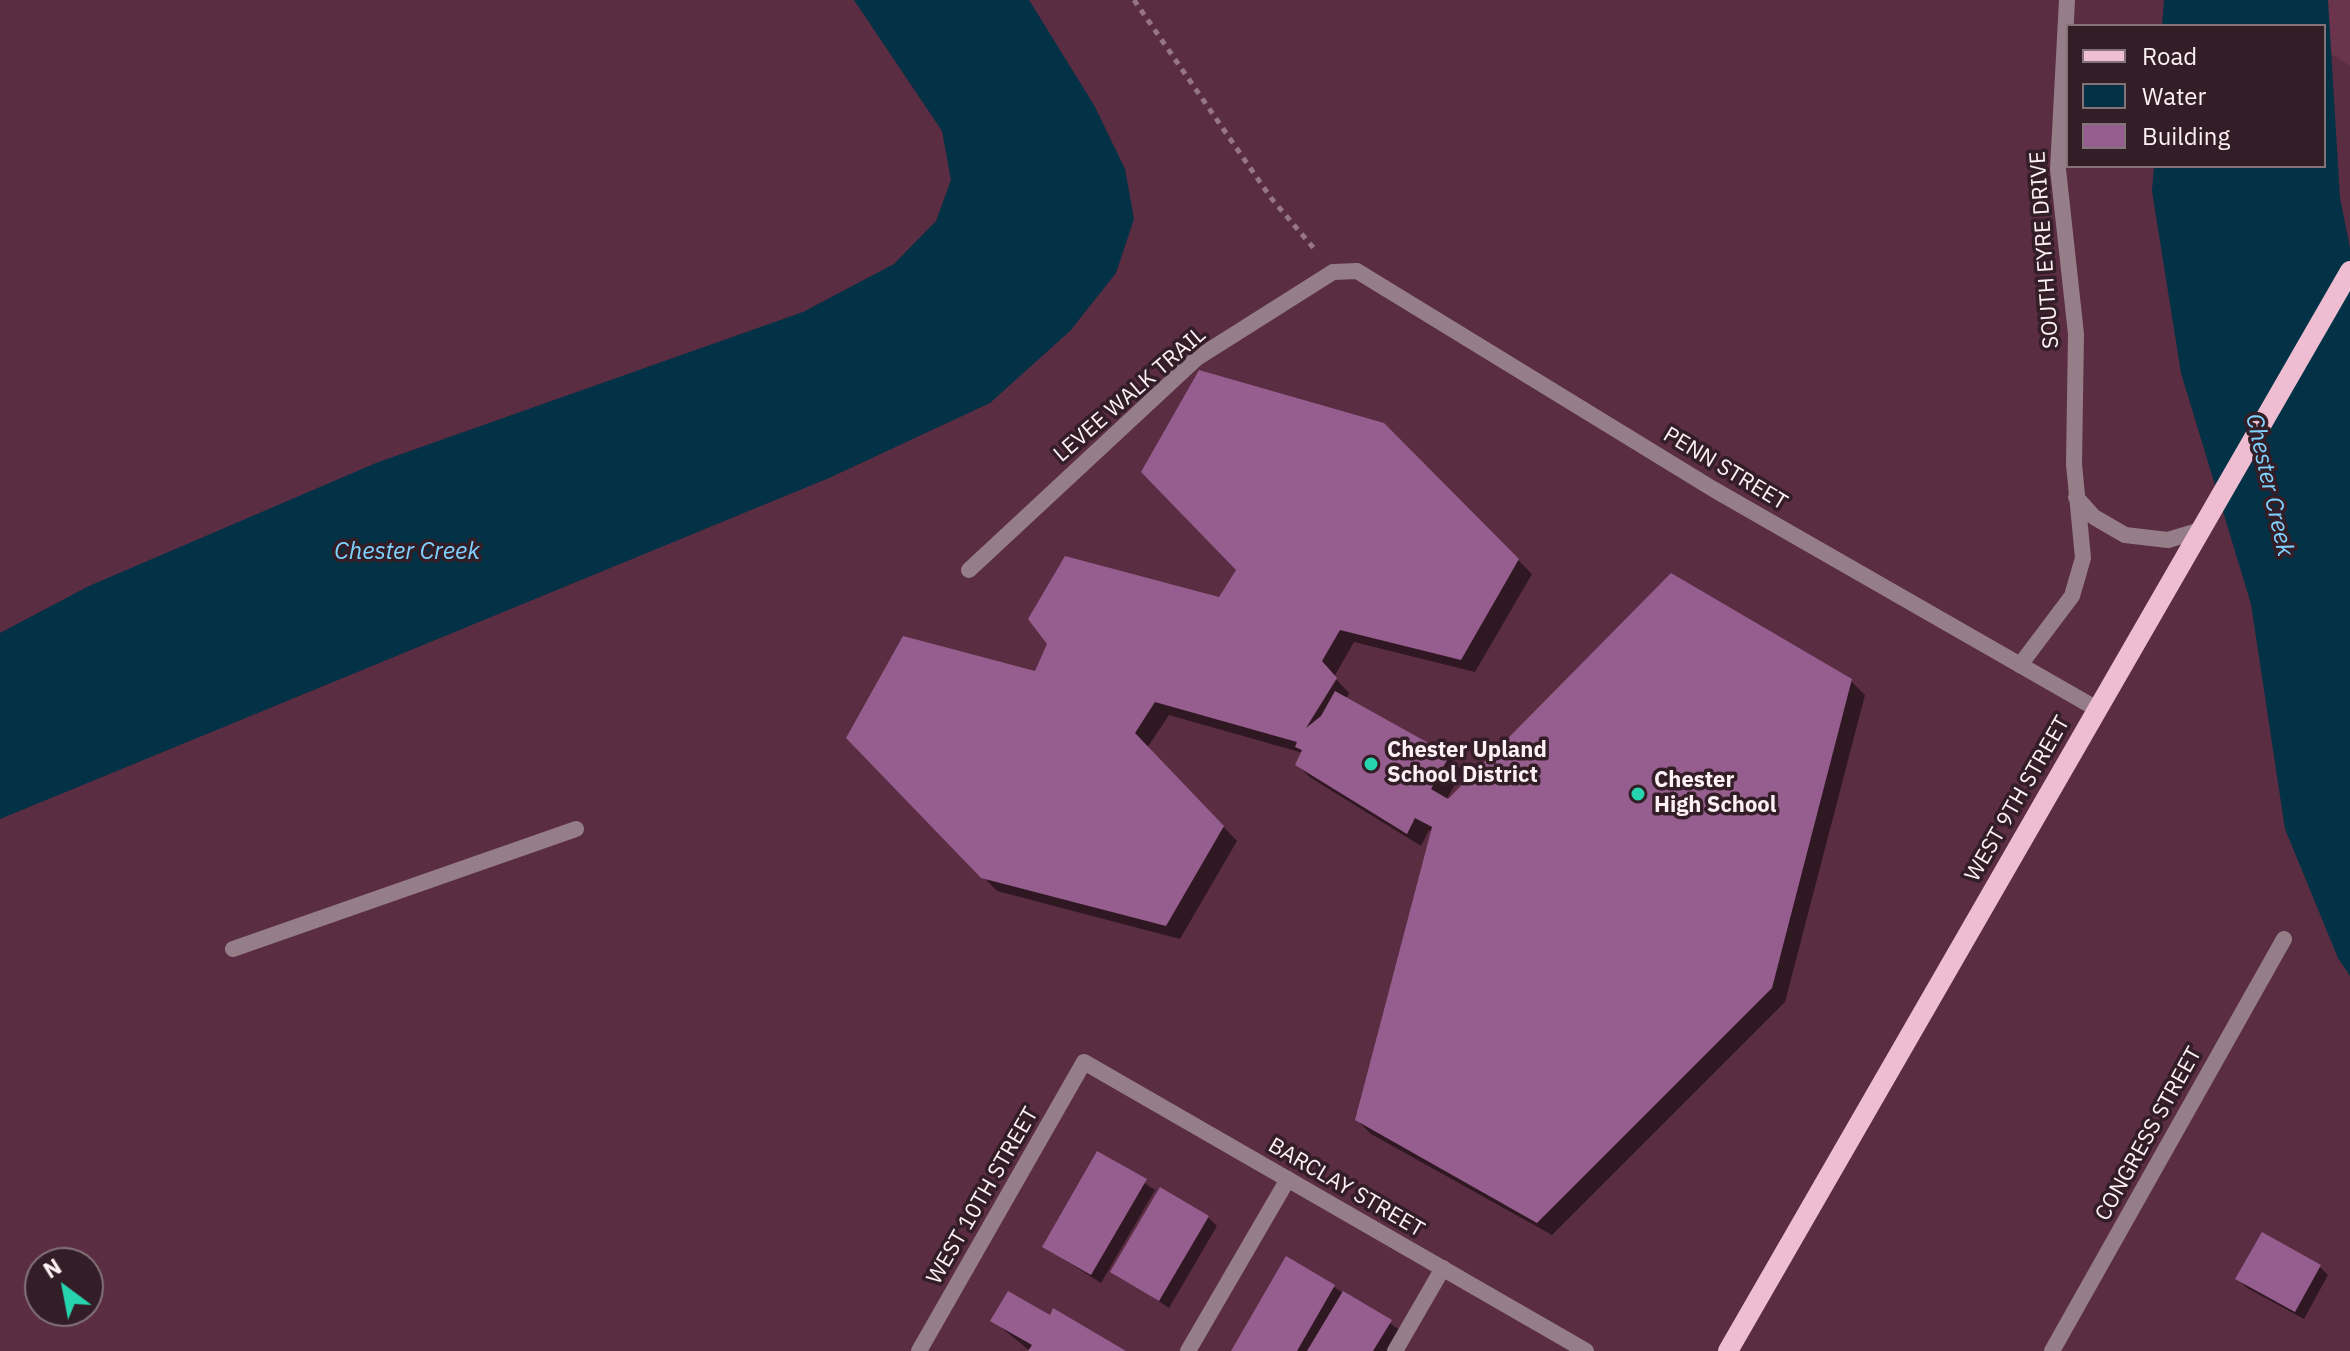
<!DOCTYPE html>
<style>
body{margin:0}
#map{position:relative;width:2350px;height:1351px;overflow:hidden;background:#5a2d42;font-family:"IBM Plex Sans",sans-serif}
canvas{display:block}
.legend{position:absolute;left:2066px;top:24px;width:260px;height:144px;box-sizing:border-box;background:#331d26;border:2px solid #847279;margin:0;padding:10px 14px;list-style:none;font-size:24px;color:#fdf1f5}
.legend li{display:flex;align-items:center;gap:16px;height:40px}
.legend b{width:40px;border:2px solid #847279}
.north{position:absolute;left:24px;top:1247px;width:80px;height:80px;box-sizing:border-box;background:#331d26;border:2px solid #847279;border-radius:50%;rotate:328deg;font-size:22px;font-weight:700;line-height:32px;text-align:center;color:#fdf1f5}
.north::after{content:'';display:block;margin:auto;width:28px;height:36px;background:#26d5ae;clip-path:polygon(50% 0,100% 100%,50% 72%,0 100%)}
</style>
<div id="map">
<canvas width="2350" height="1351"></canvas>
<ul class="legend">
<li><b style="height:10px;background:#eebdd1"></b>Road</li>
<li><b style="height:22px;background:#033145"></b>Water</li>
<li><b style="height:22px;background:#965e8e"></b>Building</li>
</ul>
<div class="north">N</div>
</div>
<script>
const c = document.querySelector('canvas').getContext('2d');
c.lineJoin = 'round';
function fill(path, color) { c.fillStyle = color; c.fill(path, 'evenodd'); }
const shape = rows => new Path2D(rows.map(r => 'M' + r).join(''));
function trace(path, color, width, dash) { c.strokeStyle = color; c.lineWidth = width; c.lineCap = dash ? 'butt' : 'round'; c.setLineDash(dash || []); c.stroke(path); }
function drawText(font, color, halo, rows, align = 'center') {
  c.font = font + ' "IBM Plex Sans",sans-serif'; c.lineWidth = 7; c.setLineDash([]); c.textBaseline = 'middle'; c.strokeStyle = halo; c.fillStyle = color; for (const [text, x, y, turn = 0] of rows) {
    c.save(); c.translate(x, y); c.rotate((+turn || 0) * Math.PI / 180); c.textAlign = isNaN(turn) ? turn : align; if (halo) c.strokeText(text, 0, 0); c.fillText(text, 0, 0); c.restore();
  }
}
const built = shape([
 [2316,0,2350,0,2350,66,2324,49,2324,26,2308,26]
]);
const water = shape([
 [854,0,1029,0,1094,105,1125,169,1134,219,1116,273,1070,331,990,403,829,478,0,819,0,633,89,586,376,463,803,312,894,264,936,221,951,180,942,131],
 [2164,0,2328,0,2340,198,2350,248,2350,976,2338,958,2285,829,2251,604,2181,373,2152,191,2154,166,2324,166,2324,26,2162,26]
]);
const shadow = shape([
 [1383,425,1532,574,1475,672,1354,642,1334,677,1349,693,1346,699,1449,757,1463,771,1443,805,1851,681,1865,695,1785,1002,1552,1235,1371,1134,1357,1120,1433,832,1429,830,1421,846,1311,778,1297,765,1303,753,1169,715,1147,748,1237,841,1180,939,997,891,849,738,1036,673,1220,600],
 [1098,1153,1155,1190,1101,1283,1044,1247],
 [1208,1217,1217,1226,1169,1308,1113,1271],
 [2319,1266,2328,1275,2304,1319,2247,1288,2238,1279],
 [1334,1287,1400,1330,1387,1351,1233,1351],
 [1050,1318,1122,1351,1030,1351,992,1320]
]);
const building = shape([
 [1199,370,1384,423,1519,559,1461,660,1340,630,1322,661,1337,678,1306,728,1321,716,1335,691,1450,755,1431,789,1448,799,1671,573,1852,679,1772,988,1537,1223,1355,1120,1432,827,1415,818,1407,834,1295,765,1302,750,1295,747,1297,742,1155,702,1135,733,1224,826,1166,926,981,878,846,738,903,636,1035,671,1047,644,1028,619,1065,556,1219,597,1236,570,1141,472],
 [1097,1151,1147,1179,1091,1275,1042,1247],
 [1160,1187,1209,1216,1159,1301,1110,1272],
 [2262,1232,2321,1265,2295,1312,2235,1279],
 [1286,1256,1335,1285,1297,1351,1231,1351],
 [1008,1291,1050,1315,1053,1308,1126,1351,1028,1351,1032,1345,990,1321],
 [1343,1291,1392,1320,1373,1351,1307,1351]
]);
const path = shape([
 [1134,0,1271,198,1317,252]
]);
const lane = shape([
 [2076,497,2094,517,2125,535,2168,540,2201,530],
 [2020,665,2072,596,2083,558,2074,464,2076,334,2058,169,2067,0],
 [233,949,576,829],
 [1395,1351,1443,1268],
 [2052,1351,2284,939]
]);
const street = shape([
 [969,570,1197,358,1333,272,1357,271,1713,489,2097,709],
 [919,1351,1084,1062,1586,1351],
 [1188,1351,1288,1179]
]);
const primary = shape([
 [1728,1351,2350,271]
]);
const markers = [
 [1371,764,8,"#26d5ae"],
 [1638,794,8,"#26d5ae"]
];
const streetNames = [
 ["SOUTH EYRE DRIVE",2045,250,-94],
 ["LEVEE WALK TRAIL",1130,395,-41],
 ["PENN STREET",1725,469,31],
 ["WEST 9TH STREET",2018,799,-60],
 ["CONGRESS STREET",2149,1134,-61],
 ["BARCLAY STREET",1346,1188,30],
 ["WEST 10TH STREET",983,1196,-60]
];
const poiNames = [
 ["Chester Upland",1387,751],
 ["School District",1387,776],
 ["Chester",1654,781],
 ["High School",1654,806]
];
const waterNames = [
 ["Chester Creek",2269,485,77],
 ["Chester Creek",407,552]
];
fill(built, '#69344c');
fill(water, '#033145');
fill(shadow, '#0007');
fill(building, '#965e8e');
trace(path, '#967584', 5, [6, 6]);
trace(lane, '#967e88', 16);
trace(street, '#967e88', 16);
trace(primary, '#eebdd1', 20);
for (const [x, y, r, color] of markers) { const dot = new Path2D(); dot.arc(x, y, r, 0, 2 * Math.PI); c.fillStyle = color; c.fill(dot); trace(dot, '#331d26', 3); }
drawText('22px', '#fdf1f5', '#331d26', streetNames);
drawText('bold 22px', '#fdf1f5', '#331d26', poiNames, 'left');
drawText('italic 24px', '#7fd3ff', '#331d26', waterNames);
</script>
